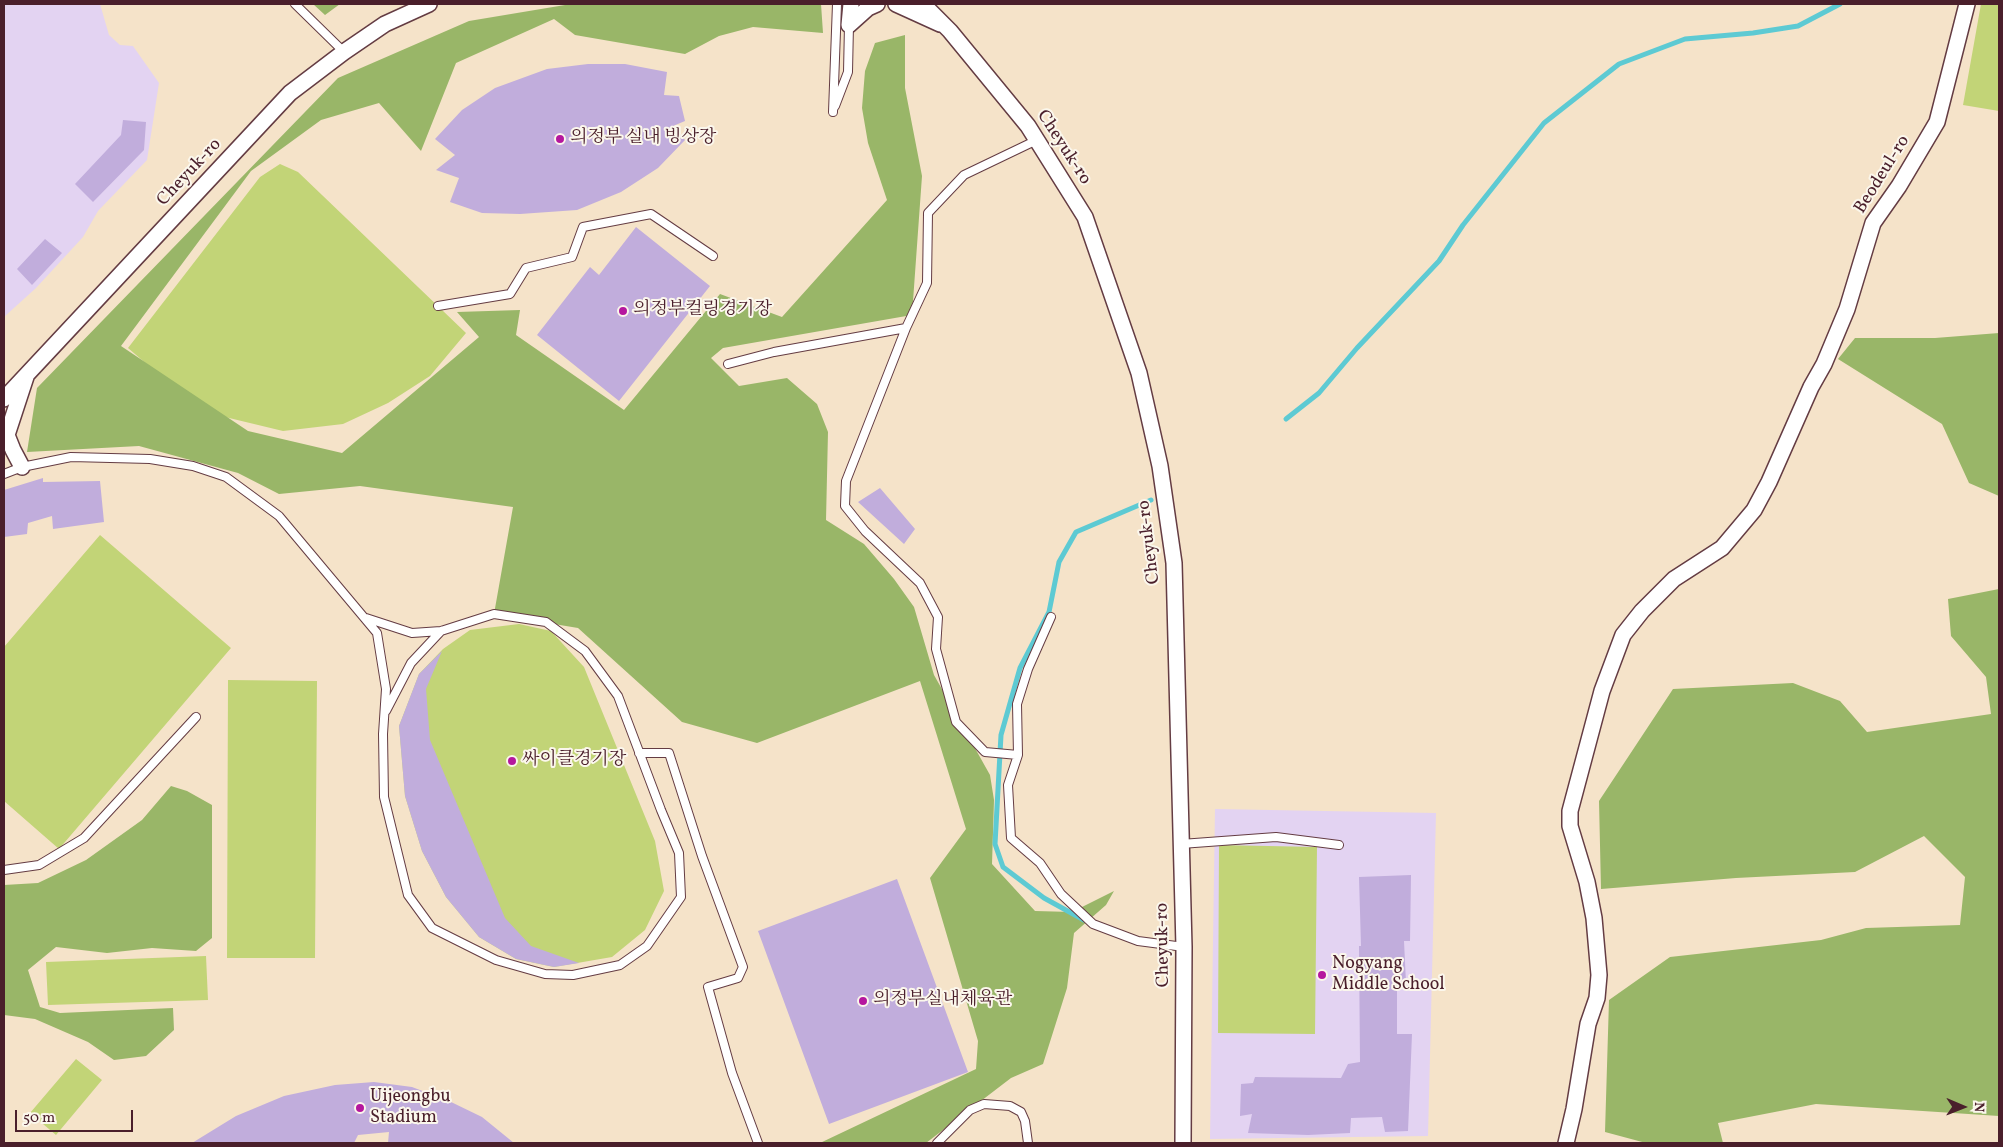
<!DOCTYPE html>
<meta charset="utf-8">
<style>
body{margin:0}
#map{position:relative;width:2003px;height:1147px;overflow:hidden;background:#f5e3c9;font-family:Vollkorn,serif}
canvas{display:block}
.frame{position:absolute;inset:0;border:5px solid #4a1f2b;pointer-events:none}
.north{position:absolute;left:1938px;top:1082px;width:50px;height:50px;-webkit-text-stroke:4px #fbf7ec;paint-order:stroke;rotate:91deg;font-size:14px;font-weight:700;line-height:20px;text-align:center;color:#4a1f2b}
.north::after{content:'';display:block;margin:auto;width:18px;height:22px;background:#4a1f2b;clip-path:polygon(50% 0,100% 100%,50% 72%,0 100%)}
.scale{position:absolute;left:15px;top:1110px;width:118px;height:22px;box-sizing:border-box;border:2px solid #4a1f2b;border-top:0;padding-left:6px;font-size:15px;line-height:18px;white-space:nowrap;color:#4a1f2b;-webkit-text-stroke:4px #fbf7ec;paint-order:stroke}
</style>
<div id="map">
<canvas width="2003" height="1147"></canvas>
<div class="frame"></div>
<div class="north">N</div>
<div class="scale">50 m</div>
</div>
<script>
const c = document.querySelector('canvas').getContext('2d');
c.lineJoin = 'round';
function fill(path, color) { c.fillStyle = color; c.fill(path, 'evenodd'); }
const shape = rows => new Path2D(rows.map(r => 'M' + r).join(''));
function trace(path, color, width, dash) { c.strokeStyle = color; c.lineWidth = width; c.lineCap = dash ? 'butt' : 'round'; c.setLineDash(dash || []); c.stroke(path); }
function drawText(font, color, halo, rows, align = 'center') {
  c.font = font + ' Vollkorn,"Noto Serif KR",serif'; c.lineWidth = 4; c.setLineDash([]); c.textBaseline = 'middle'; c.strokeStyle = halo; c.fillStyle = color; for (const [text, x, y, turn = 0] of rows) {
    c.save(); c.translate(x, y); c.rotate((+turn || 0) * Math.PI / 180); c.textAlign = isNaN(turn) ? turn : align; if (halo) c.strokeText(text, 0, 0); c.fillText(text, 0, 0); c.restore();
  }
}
const built = shape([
 [4,4,100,4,109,35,120,45,133,46,159,83,147,160,98,211,83,237,36,288,4,317],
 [1215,809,1436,813,1428,1136,1210,1139]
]);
const green = shape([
 [1981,4,1999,4,1999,111,1963,105],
 [280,164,298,172,466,333,430,376,388,403,343,424,283,431,225,417,178,391,128,348,260,177],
 [100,535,231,648,59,849,4,801,4,647],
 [519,624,551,631,584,667,655,841,664,891,645,930,612,957,554,967,516,959,479,937,446,897,422,851,405,796,399,726,419,674,443,649,470,630],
 [228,680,317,681,315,958,227,958],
 [1219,845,1317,847,1315,1034,1218,1033],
 [206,956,208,1000,48,1005,46,962],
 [76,1059,102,1080,56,1135,30,1113]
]);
const forest = shape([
 [313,4,340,4,325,15],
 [571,4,821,4,823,33,753,27,719,36,685,54,575,35,554,19,456,63,421,151,379,103,321,120,251,171,121,346,248,431,342,453,479,337,457,312,520,310,516,335,624,410,720,294,782,317,887,200,868,143,862,108,865,71,875,43,905,35,905,88,922,176,912,315,723,348,711,358,739,386,787,378,817,404,828,432,826,520,864,544,894,579,914,607,934,675,990,775,994,800,992,864,1035,911,1072,912,1114,891,1106,905,1074,933,1067,988,1043,1064,1011,1078,926,1143,820,1143,976,1069,978,1041,930,878,966,829,920,681,757,743,682,722,578,628,494,614,513,507,360,486,279,494,238,473,139,446,27,452,37,388,338,78,469,21],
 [1999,333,1999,496,1969,483,1942,424,1838,359,1855,338,1935,338],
 [1999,589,1999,1116,1816,1104,1718,1123,1723,1143,1646,1143,1605,1132,1609,1000,1670,957,1821,940,1866,928,1960,925,1965,877,1924,836,1855,872,1736,878,1601,889,1599,801,1673,689,1793,683,1840,701,1867,732,1991,714,1986,677,1951,636,1948,599],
 [171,786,187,791,212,805,212,938,196,951,152,948,107,953,56,947,28,970,40,1007,60,1013,173,1008,174,1030,146,1056,114,1060,88,1042,35,1019,4,1015,4,885,38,883,86,860,142,820]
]);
const stream = shape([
 [1286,419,1319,393,1357,348,1439,261,1463,225,1544,123,1619,64,1685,39,1753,33,1798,26,1840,4],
 [1084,920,1044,898,1003,867,995,844,1001,735,1020,668,1049,612,1059,562,1076,532,1151,500]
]);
const building = shape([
 [588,64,625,64,667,72,664,95,679,96,685,121,673,126,685,140,658,168,621,192,577,210,520,214,482,213,450,202,459,178,436,170,455,155,435,139,462,110,495,88,547,69],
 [123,120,146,122,144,150,93,202,75,184,121,135],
 [636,227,710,286,619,401,537,335,590,267,599,275],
 [45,239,62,253,32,285,17,269],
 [43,478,43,482,100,481,104,522,53,529,52,516,28,523,27,534,4,537,4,490],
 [880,488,915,529,904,544,858,502],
 [442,651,426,689,430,740,505,918,531,946,579,963,554,967,516,959,479,937,446,897,422,851,405,796,399,726,419,674],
 [1411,875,1410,941,1404,941,1406,983,1397,983,1397,1034,1412,1034,1408,1131,1385,1132,1382,1117,1351,1118,1350,1133,1308,1135,1248,1133,1252,1114,1240,1116,1241,1084,1253,1083,1255,1077,1341,1078,1348,1064,1360,1062,1359,946,1361,946,1359,877],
 [897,879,968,1072,829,1124,758,931],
 [374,1082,412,1087,449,1101,482,1117,514,1143,388,1143,389,1132,358,1135,354,1143,192,1143,236,1116,284,1096,335,1085]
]);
const service = shape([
 [295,4,344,52],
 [835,106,848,72,849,25],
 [833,112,837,4],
 [438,306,510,294,526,268,572,257,583,227,651,214,713,256],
 [906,328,846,481,845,506,865,531,920,583,938,617,936,649,956,722,985,752,1018,755],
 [728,364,774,352,906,328,927,283,928,213,964,175,1037,140],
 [4,474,22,467,71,457,150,459,193,466,226,477,279,516,377,633,386,689,383,734,384,797,408,895,432,928,496,960,545,974,573,975,620,965,647,946,681,897,679,853,661,810,618,696,585,651,546,622,494,614,441,631,412,633,366,618],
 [1051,617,1028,669,1017,704,1018,755,1008,785,1011,838,1040,863,1061,894,1093,924,1138,941,1184,947],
 [386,711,411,663,441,631],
 [639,753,669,753,702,856,743,967,738,978,708,987,732,1073,758,1143],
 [1181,844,1276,837,1339,845],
 [4,870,39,865,84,838,196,717],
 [937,1143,970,1110,984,1104,1010,1106,1021,1112,1025,1121,1028,1143]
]);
const minor = shape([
 [896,4,940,24],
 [923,4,950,31,1028,126,1085,217,1139,373,1160,466,1174,563,1184,947,1183,1143],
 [849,25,868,8,877,4],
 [849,25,851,4],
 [4,399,290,93,344,52,385,24,429,4],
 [22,467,13,450,7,435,26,377],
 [1566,1143,1574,1109,1588,1024,1597,998,1599,975,1594,918,1587,882,1570,826,1570,811,1602,691,1623,635,1642,611,1674,579,1722,548,1754,510,1769,482,1811,387,1824,364,1847,309,1873,223,1899,186,1937,122,1967,4]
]);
const markers = [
 [560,139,5,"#b5179e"],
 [623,311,5,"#b5179e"],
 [512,761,5,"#b5179e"],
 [1322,975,5,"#b5179e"],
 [863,1001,5,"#b5179e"],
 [360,1108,5,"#b5179e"]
];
const poiNames = [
 ["의정부 실내 빙상장",570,139],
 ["의정부컬링경기장",633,311],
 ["싸이클경기장",522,761],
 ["Nogyang",1332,965],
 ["Middle School",1332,986],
 ["의정부실내체육관",873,1001],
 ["Uijeongbu",370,1098],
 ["Stadium",370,1119]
];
const streetNames = [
 ["Cheyuk-ro",1063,148,57],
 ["Cheyuk-ro",190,173,-47],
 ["Beodeul-ro",1883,175,-58],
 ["Cheyuk-ro",1150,542,-97],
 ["Cheyuk-ro",1164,945,-91]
];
fill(built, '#e3d3f2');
fill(green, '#c2d477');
fill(forest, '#99b668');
trace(stream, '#5dcad3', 5);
fill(building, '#c1addc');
trace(service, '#643c43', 10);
trace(minor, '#643c43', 18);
trace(service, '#fff', 8);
trace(minor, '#fff', 15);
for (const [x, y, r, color] of markers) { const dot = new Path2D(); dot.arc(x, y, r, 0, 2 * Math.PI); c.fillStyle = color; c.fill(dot); trace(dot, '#fbf7ec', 2); }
drawText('18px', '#4a1f2b', '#fbf7ec', poiNames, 'left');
drawText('18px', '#4a1f2b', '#fbf7ec', streetNames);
</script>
